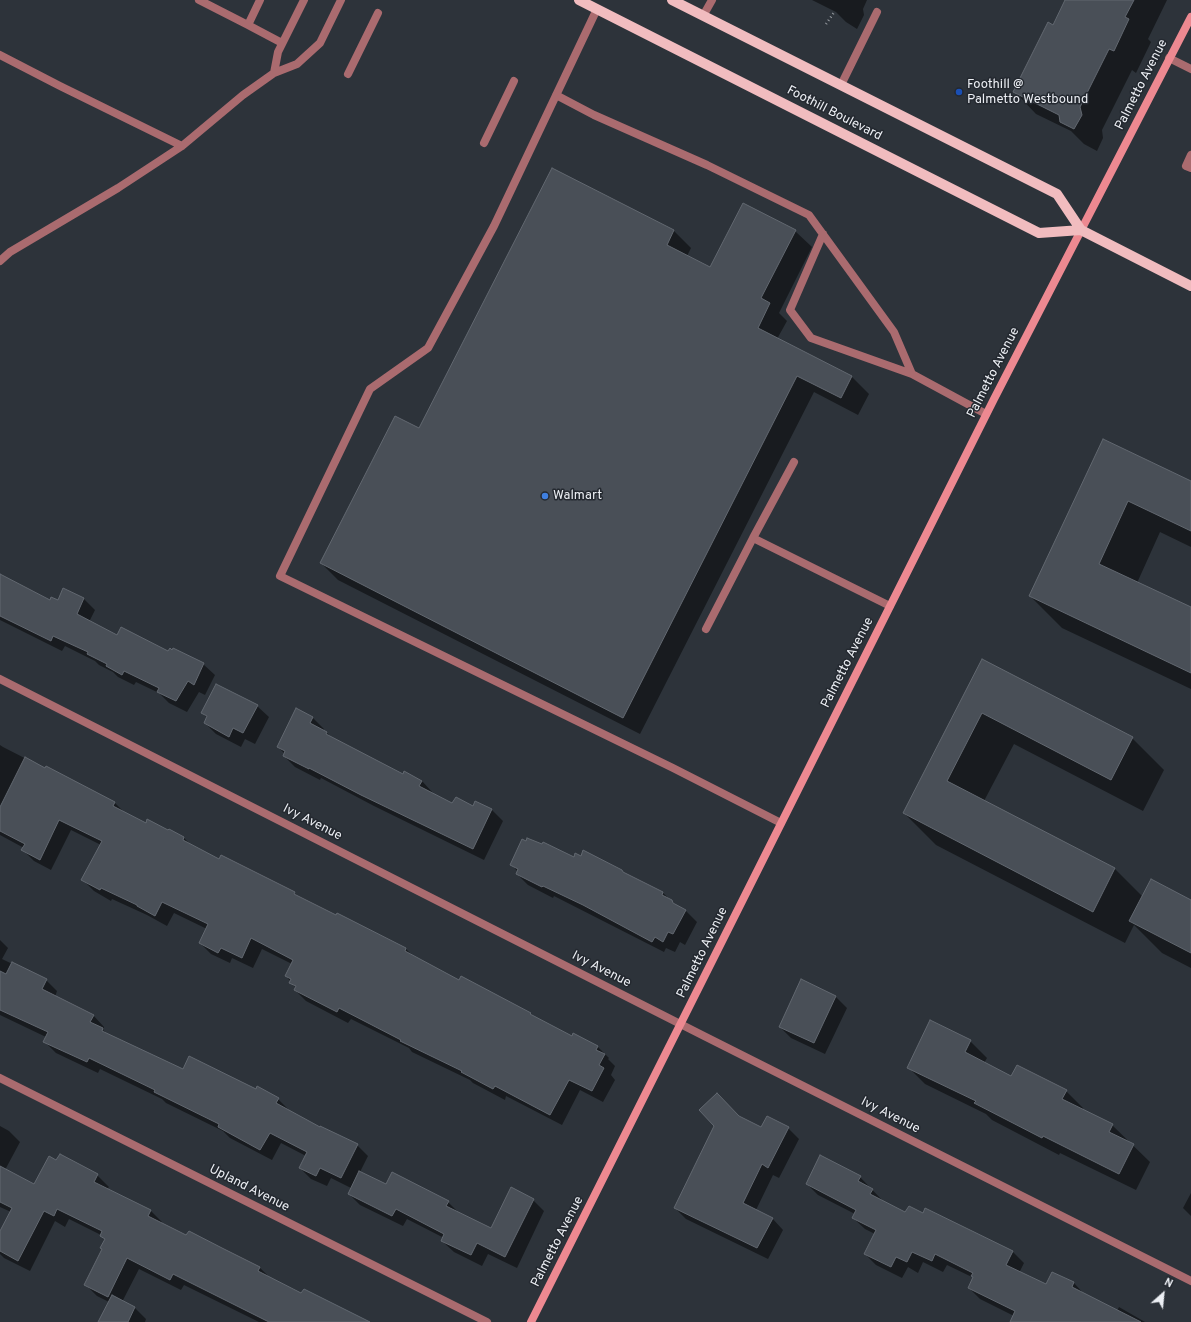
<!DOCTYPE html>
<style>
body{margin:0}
#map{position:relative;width:1191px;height:1322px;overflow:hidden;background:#2d333a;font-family:Overpass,sans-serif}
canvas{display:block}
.north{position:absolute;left:1143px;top:1274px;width:40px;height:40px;-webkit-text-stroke:3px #242930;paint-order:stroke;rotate:27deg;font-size:11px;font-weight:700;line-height:16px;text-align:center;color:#eceff4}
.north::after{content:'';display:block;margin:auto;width:14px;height:18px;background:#eceff4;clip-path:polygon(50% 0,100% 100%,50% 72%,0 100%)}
</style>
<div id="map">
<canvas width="1191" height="1322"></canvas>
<div class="north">N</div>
</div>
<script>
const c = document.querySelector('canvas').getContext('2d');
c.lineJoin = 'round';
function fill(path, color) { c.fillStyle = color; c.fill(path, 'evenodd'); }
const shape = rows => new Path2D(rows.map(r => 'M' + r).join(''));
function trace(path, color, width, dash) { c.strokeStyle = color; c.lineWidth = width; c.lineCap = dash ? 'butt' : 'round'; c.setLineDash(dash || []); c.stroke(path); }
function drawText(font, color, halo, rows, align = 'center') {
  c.font = font + ' Overpass,sans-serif'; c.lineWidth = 3; c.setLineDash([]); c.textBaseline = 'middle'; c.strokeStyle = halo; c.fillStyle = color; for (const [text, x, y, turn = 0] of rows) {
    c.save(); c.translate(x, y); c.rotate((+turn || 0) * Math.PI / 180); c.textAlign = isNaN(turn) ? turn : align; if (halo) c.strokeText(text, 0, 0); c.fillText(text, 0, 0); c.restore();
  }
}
const shadow = shape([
 [812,0,867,0,863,9,864,15,857,29,846,22,836,12],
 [1066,0,1167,0,1148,39,1151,42,1136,73,1132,70,1102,130,1103,138,1097,151,1084,144,1071,131,1036,114,1014,91,1053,26],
 [552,169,674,231,691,248,687,256,711,268,795,231,812,247,779,313,787,321,777,339,852,377,869,394,858,415,814,392,640,734,338,580,321,563,420,429],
 [1103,441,1191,482,1191,547,1160,532,1137,583,1191,608,1191,689,1062,628,1030,596],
 [0,575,50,601,58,601,64,589,84,599,95,610,89,622,118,637,203,664,215,675,205,695,199,692,187,712,169,703,159,693,136,682,134,685,118,677,113,672,99,665,95,661,65,646,62,651,0,620],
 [983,661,1132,738,1164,770,1143,811,1014,744,984,801,1115,869,1143,897,1191,901,1191,968,1162,953,1134,925,1125,943,936,845,904,813],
 [217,685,257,706,269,717,255,744,245,739,241,747,216,734,205,723,207,718,203,713],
 [313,718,324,729,323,731,327,733,333,739,404,775,422,781,433,793,432,794,453,804,473,807,476,802,492,810,503,821,484,860,374,806,321,778,320,780,295,767,284,756,285,754,278,747],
 [0,745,3,747,46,769,115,803,125,813,146,824,169,831,169,830,184,838,192,846,220,860,294,893,298,897,337,917,338,914,406,949,413,956,459,981,530,1013,534,1017,572,1038,598,1047,609,1058,608,1059,615,1066,611,1075,615,1080,603,1102,580,1090,562,1125,506,1096,505,1100,473,1083,470,1080,412,1052,409,1048,351,1019,348,1023,306,1001,295,990,296,988,286,976,292,964,262,949,253,968,232,958,230,963,211,954,200,943,207,929,174,913,167,926,147,915,112,899,111,901,94,891,83,880,101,845,71,830,51,870,34,861,23,850,24,848,0,835],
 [574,858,625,874,663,893,677,906,686,911,697,922,685,945,680,942,675,952,666,948,664,952,554,896,553,898,528,885,517,874,518,872,511,864],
 [0,940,8,948,2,959,46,980,57,991,55,997,93,1015,104,1027,103,1030,108,1035,184,1070,256,1090,278,1099,289,1110,289,1111,320,1128,357,1145,368,1156,360,1172,386,1185,448,1202,459,1213,492,1230,533,1200,544,1211,517,1268,488,1254,482,1266,454,1252,442,1241,444,1238,407,1219,403,1226,360,1205,349,1194,351,1188,331,1178,327,1186,311,1179,300,1168,306,1156,281,1143,272,1160,230,1138,223,1131,166,1103,162,1099,100,1069,98,1073,56,1053,44,1041,46,1037,0,1015],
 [836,997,847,1008,825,1054,791,1038,780,1027],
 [970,1041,987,1058,984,1063,1011,1077,1066,1091,1083,1108,1082,1110,1112,1125,1150,1162,1136,1190,1060,1153,1059,1155,992,1120,986,1114,925,1084,908,1067],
 [739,1117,762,1128,788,1128,799,1139,779,1178,773,1175,756,1210,772,1218,783,1230,768,1259,686,1219,675,1208],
 [0,1126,9,1131,20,1142,5,1170,35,1185,97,1175,109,1187,107,1189,151,1211,162,1222,161,1224,187,1237,222,1249,260,1268,316,1322,259,1322,184,1285,181,1290,139,1269,122,1302,135,1308,146,1319,145,1322,107,1322,109,1302,97,1296,86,1285,103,1249,105,1240,101,1235,69,1219,65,1227,55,1221,30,1271,4,1258,0,1254,0,1233,11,1212,0,1207],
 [860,1177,883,1201,883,1202,906,1214,923,1214,926,1209,1013,1252,1024,1263,1019,1273,1046,1286,1074,1283,1084,1294,1117,1311,1119,1307,1145,1322,1011,1322,1014,1316,980,1299,969,1288,974,1278,947,1265,943,1272,923,1262,918,1273,908,1267,902,1278,876,1265,865,1254,875,1234,865,1229,853,1218,855,1214,818,1195,807,1184],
 [1191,1193,1191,1216,1183,1208]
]);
const building = shape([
 [1065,0,1134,0,1125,17,1129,19,1114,51,1109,49,1080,107,1082,115,1074,129,1060,122,1059,115,1013,92,1048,22,1053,25,1065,0],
 [552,168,674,230,667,245,710,267,743,203,796,230,761,298,770,303,758,328,852,376,841,398,797,376,623,718,320,563,395,416,419,428,552,168],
 [1103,439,1191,481,1191,531,1128,501,1099,564,1191,607,1191,673,1029,596,1103,439],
 [0,574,50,600,51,597,58,600,63,588,84,598,77,614,117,635,121,627,168,651,170,648,172,650,173,648,204,663,194,685,188,681,176,701,157,692,159,688,124,671,122,675,106,666,107,664,87,654,88,652,53,636,51,641,0,616,0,574],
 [982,659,1133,737,1111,780,982,713,947,781,1115,868,1093,912,903,813,982,659],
 [216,684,258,705,243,733,233,728,229,737,204,723,207,716,201,713,216,684],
 [296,708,313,717,310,723,327,732,326,734,403,774,404,771,422,781,419,786,452,803,456,797,473,806,475,801,492,809,473,849,361,795,309,768,309,769,283,756,285,751,277,747,296,708],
 [25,757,45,768,46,766,115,802,113,806,146,823,147,819,168,830,169,829,184,837,183,840,219,859,221,855,295,892,294,894,336,915,337,913,406,948,405,951,459,980,461,976,531,1013,530,1014,572,1036,573,1033,598,1046,596,1050,605,1054,599,1065,604,1068,592,1091,569,1080,550,1115,495,1086,493,1089,461,1072,462,1071,400,1041,401,1040,339,1008,337,1012,294,990,296,986,289,983,291,979,285,976,293,960,251,938,242,958,221,948,218,953,199,943,208,924,162,902,155,916,137,906,137,905,101,888,100,890,81,880,102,841,59,820,40,860,21,850,25,844,0,831,0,807,25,757],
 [527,838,542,844,543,842,574,857,575,853,581,856,583,850,622,870,623,872,663,892,662,895,672,900,673,903,686,910,673,934,668,932,663,942,655,937,652,942,583,905,543,886,542,887,516,874,518,869,510,865,522,839,526,841,527,838],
 [1151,879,1191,900,1191,953,1129,921,1151,879],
 [12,962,47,979,42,989,94,1015,90,1022,103,1028,102,1031,183,1069,189,1056,256,1089,257,1086,279,1098,276,1103,320,1127,320,1126,358,1144,341,1178,320,1168,316,1176,299,1168,307,1152,270,1133,260,1150,218,1127,219,1124,154,1092,155,1090,89,1058,87,1062,43,1042,48,1032,0,1010,0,971,6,974,12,962],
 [801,979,836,996,814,1043,779,1027,801,979],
 [930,1020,971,1040,965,1052,1011,1076,1017,1065,1067,1090,1062,1099,1113,1124,1109,1132,1134,1144,1119,1174,1043,1136,1042,1138,974,1103,976,1101,907,1068,930,1020],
 [717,1093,739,1116,761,1127,767,1116,789,1127,768,1168,762,1164,743,1203,773,1218,757,1248,674,1208,714,1126,699,1110,717,1093],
 [60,1154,98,1174,94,1182,151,1210,148,1216,186,1235,189,1231,222,1248,260,1267,258,1271,301,1293,304,1289,370,1322,269,1322,173,1274,170,1280,127,1258,108,1297,84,1285,102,1249,100,1248,105,1239,100,1236,102,1231,57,1209,54,1216,44,1211,18,1261,0,1251,0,1231,12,1208,0,1202,0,1166,34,1184,49,1156,56,1160,60,1154],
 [820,1155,861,1176,858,1181,873,1189,870,1194,905,1212,909,1206,923,1213,925,1208,1013,1251,1006,1265,1046,1284,1052,1272,1074,1282,1072,1287,1141,1322,1010,1322,1015,1311,968,1288,973,1277,971,1276,973,1273,935,1254,932,1261,912,1252,907,1262,896,1257,891,1267,864,1254,876,1230,852,1218,856,1210,806,1184,820,1155],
 [359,1171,386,1184,392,1172,449,1201,446,1206,491,1228,511,1187,534,1199,505,1257,477,1243,471,1255,441,1241,444,1234,396,1209,392,1216,348,1194,359,1171],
 [112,1295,135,1307,128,1322,98,1322,112,1295]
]);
const path = shape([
 [826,24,835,11]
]);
const lane = shape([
 [199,0,248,25],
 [260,0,248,25,282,43],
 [597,9,494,226,428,348,370,389,280,576,673,768,781,823],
 [703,16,712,0],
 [0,55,60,86,182,146],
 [1169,58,1191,69],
 [274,73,278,52,304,0],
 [348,74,378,13],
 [841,85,877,12],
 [556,95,594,115,707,165,809,215,894,332,912,374,986,414],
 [484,143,514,81],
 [1191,155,1186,166,1191,168],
 [823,234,790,310,811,338,912,374],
 [0,261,10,252,118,188,182,146,243,95,274,73,297,64,320,43,341,0],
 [794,462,753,538,890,606],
 [706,629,753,538]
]);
const street = shape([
 [0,679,704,1036,1191,1281],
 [0,1078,487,1322]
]);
const secondary = shape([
 [531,1322,994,399,1191,17]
]);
const primary = shape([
 [579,0,1039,233,1081,230],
 [672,0,1057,194,1081,230,1191,286]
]);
const markers = [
 [959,92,4,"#1a4fb4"],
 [545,496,4,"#3f7fe0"]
];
const poiNames = [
 ["Foothill @",967,85],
 ["Palmetto Westbound",967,100],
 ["Walmart",553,496]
];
const streetNames = [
 ["Palmetto Avenue",1142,85,-63],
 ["Foothill Boulevard",834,114,27],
 ["Palmetto Avenue",994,373,-63],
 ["Palmetto Avenue",848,663,-63],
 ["Ivy Avenue",312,823,27],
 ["Palmetto Avenue",703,953,-64],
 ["Ivy Avenue",601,970,27],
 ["Ivy Avenue",890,1116,27],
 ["Upland Avenue",249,1189,27],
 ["Palmetto Avenue",558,1242,-63]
];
fill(shadow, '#0007');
fill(building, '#494f57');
trace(building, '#626870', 1);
trace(path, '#94989e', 2.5, [1, 3]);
trace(lane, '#aa6b6f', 8);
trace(street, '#aa6b6f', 8);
trace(secondary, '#ed8991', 8);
trace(primary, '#f1bcbf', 10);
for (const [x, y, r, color] of markers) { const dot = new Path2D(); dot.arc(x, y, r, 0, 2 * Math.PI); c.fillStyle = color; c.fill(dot); trace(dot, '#242930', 1.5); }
drawText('13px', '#eceff4', '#242930', poiNames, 'left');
drawText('13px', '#eceff4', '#242930', streetNames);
</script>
